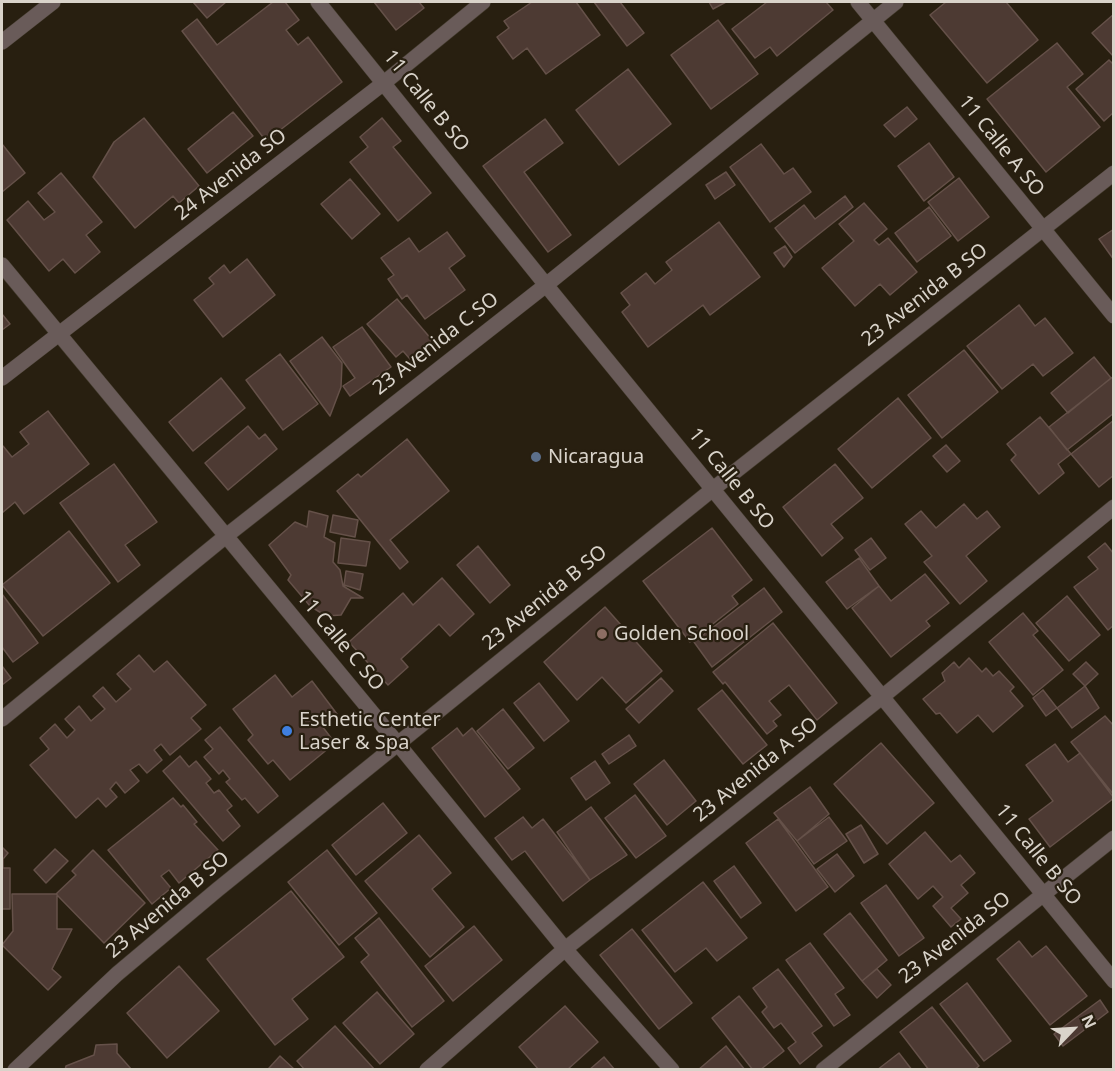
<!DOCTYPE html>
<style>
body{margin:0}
#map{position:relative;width:1115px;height:1071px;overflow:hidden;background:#281f10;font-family:"Noto Sans",sans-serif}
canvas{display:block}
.frame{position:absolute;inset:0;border:3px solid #d9d3ca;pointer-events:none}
.north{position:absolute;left:1043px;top:999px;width:60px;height:60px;-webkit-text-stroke:4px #281f10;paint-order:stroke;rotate:65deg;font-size:16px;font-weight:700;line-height:24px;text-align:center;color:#d9d3ca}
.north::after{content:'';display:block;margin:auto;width:21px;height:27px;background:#d9d3ca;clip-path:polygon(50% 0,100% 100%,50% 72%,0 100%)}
</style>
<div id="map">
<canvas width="1115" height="1071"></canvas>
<div class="frame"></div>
<div class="north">N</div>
</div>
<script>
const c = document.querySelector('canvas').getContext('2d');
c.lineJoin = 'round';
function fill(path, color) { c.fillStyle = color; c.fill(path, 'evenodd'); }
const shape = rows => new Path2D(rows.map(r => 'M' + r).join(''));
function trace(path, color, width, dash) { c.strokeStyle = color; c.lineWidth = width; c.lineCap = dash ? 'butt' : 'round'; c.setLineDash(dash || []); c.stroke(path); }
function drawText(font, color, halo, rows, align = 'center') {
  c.font = font + ' "Noto Sans",sans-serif'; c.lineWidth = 4.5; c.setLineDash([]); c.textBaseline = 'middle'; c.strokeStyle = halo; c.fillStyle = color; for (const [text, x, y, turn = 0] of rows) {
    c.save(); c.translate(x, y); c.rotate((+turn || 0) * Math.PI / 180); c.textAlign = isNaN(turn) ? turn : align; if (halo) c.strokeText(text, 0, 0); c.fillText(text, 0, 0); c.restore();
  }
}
const building = shape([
 [193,2,226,2,207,18,193,2],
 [273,2,285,2,299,20,286,30,298,45,308,37,342,82,266,141,182,31,197,19,217,45,273,2],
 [374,2,419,2,424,8,396,30,374,2],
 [532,2,576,2,600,35,546,74,527,48,513,59,497,37,509,28,504,21,532,2],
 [594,2,620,2,644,33,627,46,594,2],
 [709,2,726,2,713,9,709,2],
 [767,2,826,2,833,10,777,56,770,47,755,58,732,29,767,2],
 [946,2,1006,2,1038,40,987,83,930,15,946,2],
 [1114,14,1114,57,1092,33,1114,14],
 [718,20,758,74,711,109,671,55,718,20],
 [1057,43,1083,74,1067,87,1100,127,1046,172,987,99,1057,43],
 [1109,60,1114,65,1114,112,1104,121,1076,89,1109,60],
 [628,69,671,124,619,165,576,110,628,69],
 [907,107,917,119,895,137,884,125,907,107],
 [233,112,253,136,207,173,188,149,233,112],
 [144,118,199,186,179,203,173,196,135,228,93,177,114,142,144,118],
 [382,118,401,141,393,147,431,193,398,221,350,162,368,147,360,137,382,118],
 [545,119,563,143,524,172,571,235,548,252,483,166,545,119],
 [929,143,954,177,924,201,898,166,929,143],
 [2,144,25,173,2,192,2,144],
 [761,144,784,174,793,168,811,192,770,222,730,167,761,144],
 [726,172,735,185,715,199,706,185,726,172],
 [61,173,102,222,86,235,100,252,75,273,63,259,49,271,7,220,28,201,44,220,55,212,38,193,61,173],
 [959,178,989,217,958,241,928,202,959,178],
 [350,179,380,214,352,239,321,204,350,179],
 [845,196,853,207,795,253,775,228,804,205,815,219,845,196],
 [864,203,887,229,874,240,879,245,888,238,917,272,890,295,880,284,855,306,822,268,854,241,839,224,864,203],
 [929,207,951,236,917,262,895,233,929,207],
 [719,222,760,277,710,315,703,305,648,347,622,312,630,305,621,293,646,273,655,284,672,270,666,262,719,222],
 [1114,229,1114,260,1099,239,1114,229],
 [447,232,465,256,449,268,465,290,425,319,407,295,402,299,388,279,394,275,381,258,409,238,419,252,447,232],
 [785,246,792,257,784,267,774,253,785,246],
 [247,259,275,295,223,337,194,300,214,284,209,278,224,265,230,273,247,259],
 [397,299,432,340,410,359,403,351,396,357,367,324,397,299],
 [1019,305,1035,326,1045,318,1073,353,1043,376,1033,364,1002,389,967,346,1019,305],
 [2,314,10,324,2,330,2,314],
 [362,327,391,367,350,396,343,386,355,378,333,347,362,327],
 [322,337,342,363,341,387,330,416,290,361,322,337],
 [964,350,998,392,942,438,908,395,964,350],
 [280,354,318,404,283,430,246,380,280,354],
 [1094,357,1111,378,1068,413,1051,393,1094,357],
 [1114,376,1114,413,1067,450,1049,427,1114,376],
 [221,378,245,408,193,451,169,422,221,378],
 [898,398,931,438,872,488,838,449,898,398],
 [48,411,89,464,24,514,15,502,2,513,2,447,3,446,12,457,29,444,20,432,48,411],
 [1040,417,1071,454,1058,464,1064,473,1039,494,1011,460,1016,455,1007,444,1040,417],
 [1114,420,1114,475,1099,487,1071,454,1114,420],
 [248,426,259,439,265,434,277,449,228,490,205,463,248,426],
 [407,439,449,491,390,540,408,562,400,569,337,491,358,474,361,477,407,439],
 [946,445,960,461,947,472,933,456,946,445],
 [114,464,157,522,125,545,140,565,118,582,60,503,114,464],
 [835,464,863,498,831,524,843,538,822,556,783,507,835,464],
 [964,504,977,519,987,511,1000,527,966,556,987,581,960,604,924,562,932,556,905,524,921,511,936,528,964,504],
 [309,511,328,516,324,537,335,543,333,562,340,570,343,586,363,598,351,598,341,615,326,616,310,606,288,580,291,575,269,545,295,522,307,527,309,511],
 [333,515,358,520,355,537,330,532,333,515],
 [712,528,752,580,732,596,738,604,690,642,643,581,712,528],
 [69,531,110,583,43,636,2,585,69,531],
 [341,538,370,542,366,566,338,563,341,538],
 [871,538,886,558,870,570,855,550,871,538],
 [1105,543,1114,554,1114,625,1108,630,1074,587,1098,569,1088,557,1105,543],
 [478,546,510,585,490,603,457,565,478,546],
 [859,558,879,586,847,609,826,582,859,558],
 [346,571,363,574,360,590,344,585,346,571],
 [925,574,949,603,926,621,930,626,891,657,852,608,879,586,891,601,925,574],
 [442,578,474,614,450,636,439,624,401,659,408,667,388,685,349,642,403,593,413,605,442,578],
 [764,588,782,612,712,667,694,642,764,588],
 [2,594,38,643,13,662,2,647,2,594],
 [1067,596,1100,635,1069,661,1036,623,1067,596],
 [605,607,662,671,626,703,602,677,577,700,544,662,605,607],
 [1023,613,1038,631,1033,635,1063,670,1033,695,989,642,1023,613],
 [773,623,837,703,817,720,789,685,769,701,781,715,773,721,777,726,767,734,725,682,723,684,713,672,773,623],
 [139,655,154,672,167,661,206,705,191,718,201,729,170,755,161,744,154,750,162,760,147,773,139,764,130,770,139,781,125,793,116,782,110,789,117,797,106,807,98,798,76,818,30,765,49,749,40,738,55,724,67,738,75,730,65,719,79,706,91,721,105,709,93,696,103,687,116,702,131,689,117,674,139,655],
 [969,658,982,672,986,668,993,676,999,671,1014,687,1010,691,1023,706,993,732,978,715,957,733,940,713,936,714,923,699,945,681,942,673,954,662,959,668,969,658],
 [1086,662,1098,674,1085,686,1073,674,1086,662],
 [2,666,11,678,2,685,2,666],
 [275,675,292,697,312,681,337,714,322,726,335,743,290,780,273,760,268,764,248,740,253,735,233,709,275,675],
 [661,678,673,691,639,723,626,709,661,678],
 [539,683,569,721,544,741,514,703,539,683],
 [1085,686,1099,708,1072,728,1057,708,1085,686],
 [722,690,767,745,743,764,698,709,722,690],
 [1043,690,1057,708,1046,716,1033,698,1043,690],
 [503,709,534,748,508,769,477,731,503,709],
 [1105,716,1114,726,1114,795,1071,742,1105,716],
 [220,727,278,796,258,813,245,798,242,800,226,782,230,779,223,770,219,774,204,757,213,749,205,740,220,727],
 [457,728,463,736,472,728,520,789,485,817,432,748,457,728],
 [629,735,636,746,609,764,602,754,629,735],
 [881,743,934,803,887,844,834,784,881,743],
 [1055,744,1068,762,1080,753,1114,798,1050,847,1029,819,1053,801,1026,765,1055,744],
 [180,756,189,767,196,761,211,779,206,783,214,793,219,790,232,806,227,810,240,826,223,841,163,771,180,756],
 [664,760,696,801,667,825,634,784,664,760],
 [595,761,610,783,586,800,571,778,595,761],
 [810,787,829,814,797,841,774,813,810,787],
 [635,795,666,836,636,858,605,818,635,795],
 [173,798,181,807,183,805,197,822,194,824,218,850,179,883,169,870,161,876,171,888,152,904,108,850,173,798],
 [383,803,407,833,356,875,332,845,383,803],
 [591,807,627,855,590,880,557,832,591,807],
 [523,817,532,828,543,819,590,880,563,901,525,851,512,860,495,838,523,817],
 [829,817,847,841,814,864,797,841,829,817],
 [778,819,828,887,796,911,746,843,778,819],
 [861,825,878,854,864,863,846,834,861,825],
 [925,832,951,862,960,855,975,873,961,885,968,893,951,908,961,919,951,927,933,906,943,897,933,886,918,899,889,864,925,832],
 [419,835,451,873,432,889,464,927,430,957,365,881,419,835],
 [2,847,8,853,3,859,3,868,10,868,10,909,2,909,2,847],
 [55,849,68,861,46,883,34,870,55,849],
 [93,850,145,903,104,943,56,894,76,875,72,871,93,850],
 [327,850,377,913,339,945,288,882,327,850],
 [837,854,854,876,835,892,817,869,837,854],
 [734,866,761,903,741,918,714,881,734,866],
 [703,882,747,938,717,961,706,948,675,972,642,930,703,882],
 [886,885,924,938,899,956,861,903,886,885],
 [291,891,344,957,292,999,308,1019,275,1045,207,959,291,891],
 [12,894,57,894,57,929,72,929,52,969,61,977,48,990,2,945,13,931,12,894],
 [850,913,887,960,862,981,824,934,850,913],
 [379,918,444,1001,412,1027,361,962,369,955,355,938,379,918],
 [474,926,502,960,453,1001,425,966,474,926],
 [632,929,692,1003,659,1029,600,955,632,929],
 [1019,941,1032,957,1046,946,1087,996,1050,1025,997,959,1019,941],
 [810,943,844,988,835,994,850,1015,834,1026,786,960,810,943],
 [179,966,219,1011,167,1058,127,1013,179,966],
 [778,969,822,1026,812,1033,822,1046,800,1064,788,1048,796,1042,781,1023,774,1028,762,1012,767,1007,753,988,778,969],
 [877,969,891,985,877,998,862,981,877,969],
 [967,983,1011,1041,984,1061,940,1004,967,983],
 [377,992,414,1034,380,1064,343,1023,377,992],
 [739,996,784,1051,760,1070,753,1070,712,1018,739,996],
 [1100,1000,1108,1012,1063,1046,1054,1034,1100,1000],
 [565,1006,598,1042,567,1070,539,1070,519,1047,565,1006],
 [932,1007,979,1066,974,1070,929,1070,900,1032,932,1007],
 [335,1026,375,1070,305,1070,297,1061,335,1026],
 [117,1044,117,1053,132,1070,65,1070,66,1066,94,1055,96,1045,117,1044],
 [726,1046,745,1070,698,1070,726,1046],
 [899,1053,912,1070,877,1070,899,1053],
 [280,1056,295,1070,271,1070,269,1068,280,1056],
 [604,1057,615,1070,589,1070,604,1057]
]);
const minor = shape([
 [318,2,546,285,1114,981],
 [858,2,1114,316],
 [2,42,53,2],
 [2,265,398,744,565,949,672,1070],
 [2,378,385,82,483,2],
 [2,719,226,536,546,285,896,2],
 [15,1070,117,974,217,890,713,489,1114,173],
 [427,1070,565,949,882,697,1114,507],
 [823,1070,1114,838]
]);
const markers = [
 [536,457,6,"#5c6f8a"],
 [602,634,6,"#8d6e63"],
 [287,731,6,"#3f7fe0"]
];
const streetNames = [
 ["11 Calle B SO",426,101,51],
 ["11 Calle A SO",1001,146,51],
 ["24 Avenida SO",231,175,-38],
 ["23 Avenida B SO",925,295,-38],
 ["23 Avenida C SO",436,344,-38],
 ["11 Calle B SO",731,479,51],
 ["23 Avenida B SO",545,598,-39],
 ["11 Calle C SO",340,641,50],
 ["23 Avenida A SO",756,770,-39],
 ["11 Calle B SO",1038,855,51],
 ["23 Avenida B SO",168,905,-40],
 ["23 Avenida SO",955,938,-38]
];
const poiNames = [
 ["Nicaragua",548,457],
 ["Golden School",614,634],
 ["Esthetic Center",299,720],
 ["Laser & Spa",299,743]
];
fill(building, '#4d3a33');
trace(building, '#655149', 1.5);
trace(minor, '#443c2e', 16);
trace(minor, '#695b59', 15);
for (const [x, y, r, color] of markers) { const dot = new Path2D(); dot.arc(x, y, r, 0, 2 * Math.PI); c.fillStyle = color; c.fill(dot); trace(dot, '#281f10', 2); }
drawText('20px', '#d9d3ca', '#281f10', streetNames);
drawText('20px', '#d9d3ca', '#281f10', poiNames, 'left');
</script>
